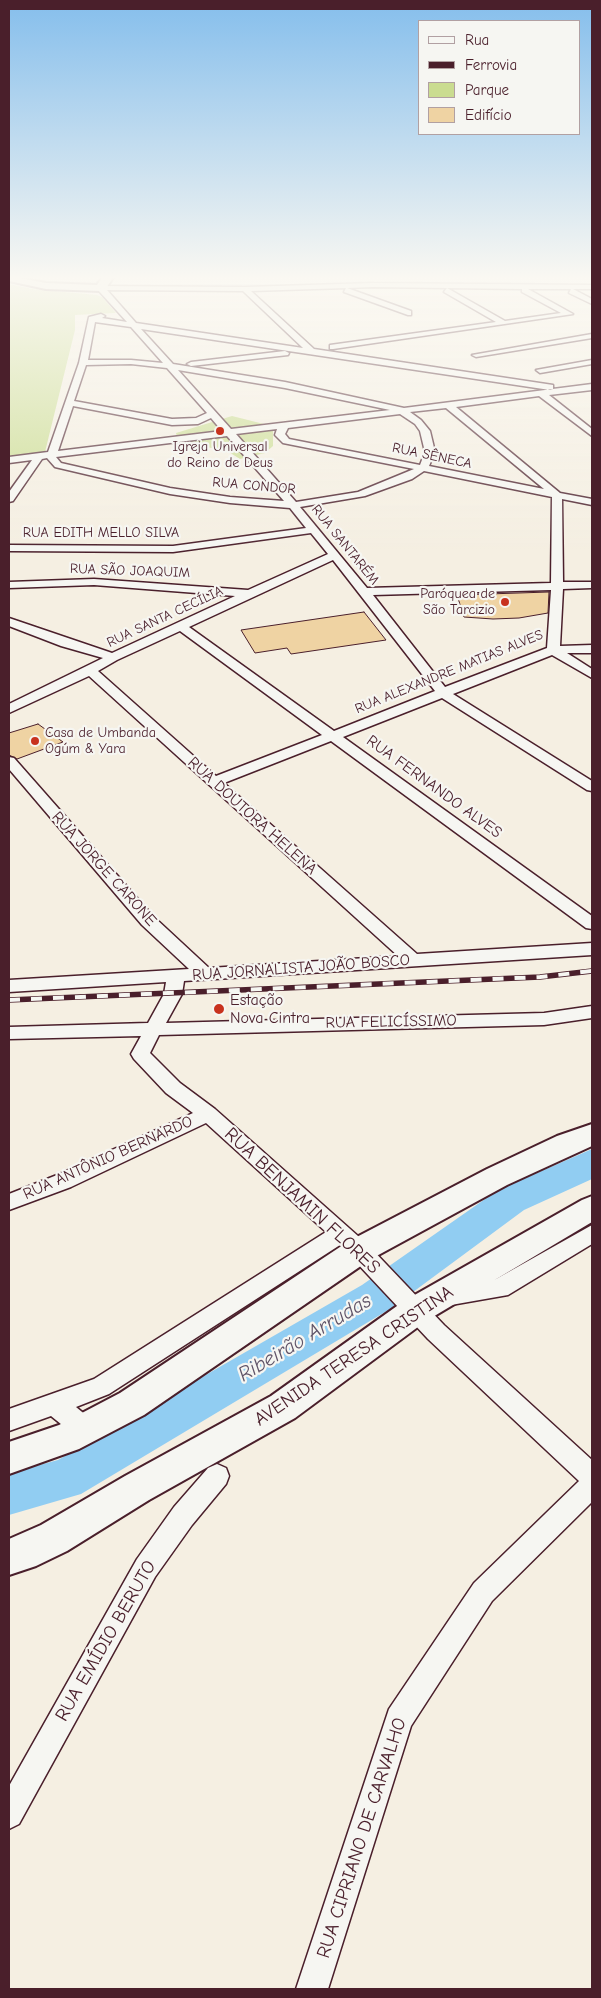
<!DOCTYPE html>
<meta charset="utf-8">
<style>
body{margin:0}
#map{position:relative;width:601px;height:1998px;overflow:hidden;background:#f5efe2;font-family:"Comic Neue",sans-serif}
canvas{display:block}
.frame{position:absolute;inset:0;border:10px solid #4a1f2b;pointer-events:none}
.legend{position:absolute;left:418px;top:20px;width:162px;height:115px;box-sizing:border-box;background:#f6f6f2;border:1px solid #b1a0a2;margin:0;padding:6px 9px;list-style:none;font-size:15px;color:#4a1f2b}
.legend li{display:flex;align-items:center;gap:10px;height:25px}
.legend b{width:25px;border:1px solid #b1a0a2}
</style>
<div id="map">
<canvas width="601" height="1998"></canvas>
<div class="frame"></div>
<ul class="legend">
<li><b style="height:6px;background:#f6f6f2"></b>Rua</li>
<li><b style="height:6px;background:#4a1f2b"></b>Ferrovia</li>
<li><b style="height:14px;background:#cadc90"></b>Parque</li>
<li><b style="height:14px;background:#efd3a3"></b>Edifício</li>
</ul>
</div>
<script>
const c = document.querySelector('canvas').getContext('2d');
c.lineJoin = 'round';
function fill(path, color) { c.fillStyle = color; c.fill(path, 'evenodd'); }
const shape = rows => new Path2D(rows.map(r => 'M' + r).join(''));
function trace(path, color, width, dash) { c.strokeStyle = color; c.lineWidth = width; c.lineCap = dash ? 'butt' : 'round'; c.setLineDash(dash || []); c.stroke(path); }
function drawText(font, color, halo, rows, align = 'center') {
  c.font = font + ' "Comic Neue",sans-serif'; c.lineWidth = 4.5; c.setLineDash([]); c.textBaseline = 'middle'; c.strokeStyle = halo; c.fillStyle = color; for (const [text, x, y, turn = 0] of rows) {
    c.save(); c.translate(x, y); c.rotate((+turn || 0) * Math.PI / 180); c.textAlign = isNaN(turn) ? turn : align; if (halo) c.strokeText(text, 0, 0); c.fillText(text, 0, 0); c.restore();
  }
}
const green = shape([
 [9,284,32,289,97,295,102,297,116,313,75,315,75,330,45,452,9,456],
 [232,416,268,425,273,430,273,446,265,453,240,459,224,449,179,445,176,433]
]);
const river = shape([
 [592,1149,592,1179,524,1210,390,1309,81,1494,9,1515,9,1473,58,1460,362,1285,498,1190,592,1149]
]);
const building = shape([
 [549,592,548,613,519,618,493,619,464,617,457,595,549,592],
 [364,612,386,640,291,654,287,648,255,653,241,630,364,612],
 [38,724,63,742,17,759,9,755,9,733,38,724]
]);
const street = shape([
 [373,283,592,285,592,289,573,289,592,299,592,304,569,293,571,289,528,289,573,314,333,349,330,349,330,345,496,322,444,292,447,288,505,321,561,313,522,292,522,289,373,287,347,288,411,311,411,315,408,315,344,292,346,288,251,291,314,349,553,385,553,389,550,390,141,329,173,364,285,382,404,408,592,384,592,390,549,395,592,429,592,436,539,396,456,407,560,493,592,499,592,505,562,499,563,582,592,582,592,588,563,589,560,646,592,645,592,653,567,653,592,669,592,678,552,655,453,694,592,781,592,791,587,790,442,698,343,737,592,916,592,929,586,928,331,741,224,783,417,954,592,943,592,955,184,981,182,994,166,1023,544,1013,592,1006,592,1018,544,1025,159,1035,150,1053,180,1083,215,1109,367,1244,444,1325,592,1460,592,1502,492,1601,411,1726,328,1989,296,1989,389,1709,474,1583,579,1481,428,1339,340,1245,109,1394,76,1407,93,1421,97,1429,93,1437,85,1440,77,1437,51,1416,9,1431,9,1409,94,1379,326,1232,206,1123,71,1187,9,1210,9,1194,57,1175,193,1113,166,1093,134,1059,131,1054,141,1036,9,1039,9,1027,148,1023,164,994,166,982,9,992,9,980,189,969,142,925,9,769,9,757,14,758,154,917,209,968,398,956,89,676,9,713,9,704,103,658,61,646,9,626,9,618,112,653,235,596,94,585,9,588,9,582,94,579,248,590,328,554,311,533,173,552,9,551,9,545,173,546,306,528,290,508,230,503,170,494,55,467,47,458,42,459,13,501,9,502,9,492,32,460,9,463,9,457,48,452,79,363,89,317,101,314,105,316,102,318,127,322,98,290,98,286,245,287,373,283],
 [107,290,243,291,303,348,136,323,107,290],
 [95,322,131,327,163,363,131,360,88,360,95,322],
 [131,364,167,368,207,413,196,418,172,419,74,401,86,365,131,364],
 [178,370,285,388,390,410,231,429,178,370],
 [73,406,172,425,198,424,211,418,222,431,58,451,73,406],
 [446,408,544,489,429,466,435,452,430,431,421,420,410,412,446,408],
 [400,414,415,424,420,431,425,452,420,465,289,439,285,434,288,428,400,414],
 [277,429,275,435,283,443,414,469,358,492,296,502,236,434,277,429],
 [227,436,284,501,230,497,170,488,61,463,56,457,227,436],
 [424,471,552,497,551,583,367,588,300,507,365,496,412,479,424,471],
 [333,560,435,691,334,731,189,627,333,560],
 [551,590,547,648,445,687,373,595,551,590],
 [180,631,322,735,216,776,98,671,117,660,180,631],
 [592,334,592,338,476,357,472,355,592,334],
 [285,351,289,353,288,355,191,366,187,364,191,362,285,351],
 [592,360,592,364,540,373,536,370,592,360],
 [592,1225,592,1244,508,1295,451,1305,443,1303,440,1296,443,1289,496,1279,592,1225],
 [217,1464,226,1468,229,1476,226,1484,192,1525,155,1577,19,1824,9,1829,9,1786,137,1559,174,1507,208,1468,217,1464]
]);
const secondary = shape([
 [9,276,46,283,97,285,103,276,114,276,105,290,101,291,46,289,9,281,9,276],
 [592,1124,592,1146,507,1185,371,1259,144,1415,79,1449,9,1474,9,1442,59,1425,120,1393,349,1241,487,1169,557,1136,592,1124],
 [592,1196,592,1222,426,1321,295,1418,149,1500,67,1551,36,1566,9,1575,9,1539,41,1525,125,1476,271,1396,404,1301,582,1200,592,1196]
]);
const rail = shape([
 [9,1000,540,977,592,971]
]);
const markers = [
 [220,431,5,"#c8321e"],
 [505,602,5,"#c8321e"],
 [35,741,5,"#c8321e"],
 [219,1009,6,"#c8321e"]
];
const farPoinames = [
 ["Igreja Universal",220,447],
 ["do Reino de Deus",220,463],
 ["Paróquea de",495,594,"right"],
 ["São Tarcizio",495,610,"right"],
 ["Casa de Umbanda",45,733,"left"],
 ["Ogúm & Yara",45,749,"left"]
];
const farStreetnames = [
 ["RUA SÊNECA",432,456,12],
 ["RUA CONDOR",254,486,5],
 ["RUA EDITH MELLO SILVA",101,533],
 ["RUA SANTARÉM",345,545,51],
 ["RUA SÃO JOAQUIM",130,571,2],
 ["RUA SANTA CECÍLIA",165,617,-25],
 ["RUA ALEXANDRE MATIAS ALVES",449,672,-22]
];
const streetNames = [
 ["RUA FERNANDO ALVES",434,787,36],
 ["RUA DOUTORA HELENA",252,816,42],
 ["RUA JORGE CARONE",104,869,48],
 ["RUA JORNALISTA JOÃO BOSCO",301,968,-4],
 ["RUA FELICÍSSIMO",391,1022,-1],
 ["RUA ANTÔNIO BERNARDO",108,1158,-24]
];
const poiNames = [
 ["Estação",230,1000],
 ["Nova Cintra",230,1018]
];
const nearStreetnames = [
 ["RUA BENJAMIN FLORES",302,1201,43],
 ["AVENIDA TERESA CRISTINA",354,1356,-34],
 ["RUA EMÍDIO BERUTO",106,1641,-60],
 ["RUA CIPRIANO DE CARVALHO",362,1838,-72]
];
const nearWaternames = [
 ["Ribeirão Arrudas",305,1338,-31]
];
fill(green, '#cadc90');
fill(river, '#91cdf2');
fill(building, '#efd3a3');
trace(building, '#4a1f2b', 1);
trace(street, '#4a1f2b', 3);
trace(secondary, '#4a1f2b', 4);
fill(street, '#f6f6f2');
fill(secondary, '#f6f6f2');
trace(rail, '#4a1f2b', 5.5);
trace(rail, '#f6f6f2', 4, [11]);
const sky = c.createLinearGradient(0, 0, 0, 555);
sky.addColorStop(0, '#85beec');
sky.addColorStop(0.5, '#faf8f2');
sky.addColorStop(1, '#faf8f200');
c.fillStyle = sky;
c.fillRect(0, 0, 601, 555);
for (const [x, y, r, color] of markers) { const dot = new Path2D(); dot.arc(x, y, r, 0, 2 * Math.PI); c.fillStyle = color; c.fill(dot); trace(dot, '#f6f6f2', 2); }
drawText('14px', '#4a1f2b', '#f6f6f2', farPoinames);
drawText('14px', '#4a1f2b', '#f6f6f2', farStreetnames);
drawText('16px', '#4a1f2b', '#f6f6f2', streetNames);
drawText('16px', '#4a1f2b', '#f6f6f2', poiNames, 'left');
drawText('19px', '#4a1f2b', '#f6f6f2', nearStreetnames);
drawText('italic 21px', '#5f5367', '#f6f6f2', nearWaternames);
</script>
